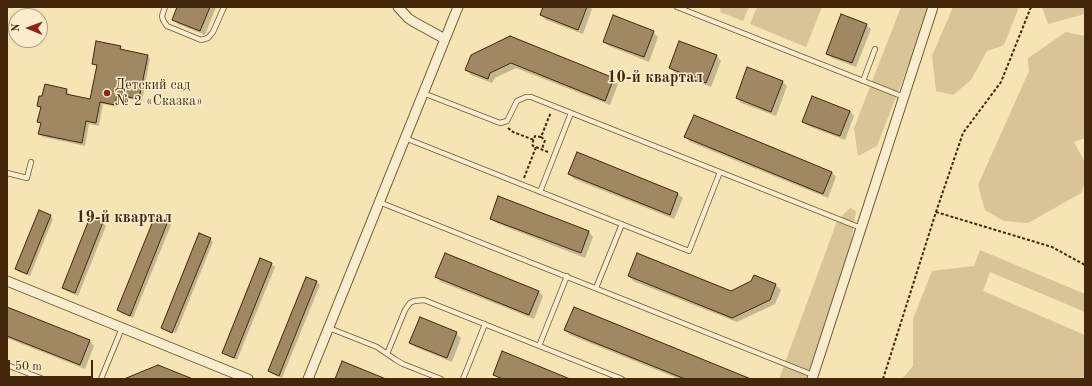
<!DOCTYPE html>
<meta charset="utf-8">
<style>
body{margin:0}
#map{position:relative;width:1092px;height:386px;overflow:hidden;background:#f6e4b4;font-family:"Old Standard TT",serif}
canvas{display:block}
.frame{position:absolute;inset:0;border:8px solid #43270a;pointer-events:none}
.north{position:absolute;left:8px;top:8px;width:40px;height:40px;box-sizing:border-box;background:#f9edce;border:1px solid #b09e80;border-radius:50%;rotate:271deg;font-size:11px;font-weight:700;line-height:16px;text-align:center;color:#43270a}
.north::after{content:'';display:block;margin:auto;width:14px;height:18px;background:#8f2418;clip-path:polygon(50% 0,100% 100%,50% 72%,0 100%)}
.scale{position:absolute;left:8px;top:360px;width:85px;height:18px;box-sizing:border-box;border:2px solid #43270a;border-top:0;padding-left:5px;font-size:12px;line-height:14px;white-space:nowrap;color:#43270a;-webkit-text-stroke:3px #f9edce;paint-order:stroke}
</style>
<div id="map">
<canvas width="1092" height="386"></canvas>
<div class="frame"></div>
<div class="north">N</div>
<div class="scale">50 m</div>
</div>
<script>
const c = document.querySelector('canvas').getContext('2d');
c.lineJoin = 'round';
function fill(path, color) { c.fillStyle = color; c.fill(path, 'evenodd'); }
const shape = rows => new Path2D(rows.map(r => 'M' + r).join(''));
function trace(path, color, width, dash) { c.strokeStyle = color; c.lineWidth = width; c.lineCap = dash ? 'butt' : 'round'; c.setLineDash(dash || []); c.stroke(path); }
function drawText(font, color, halo, rows, align = 'center') {
  c.font = font + ' "Old Standard TT",serif'; c.lineWidth = 3; c.setLineDash([]); c.textBaseline = 'middle'; c.strokeStyle = halo; c.fillStyle = color; for (const [text, x, y, turn = 0] of rows) {
    c.save(); c.translate(x, y); c.rotate((+turn || 0) * Math.PI / 180); c.textAlign = isNaN(turn) ? turn : align; if (halo) c.strokeText(text, 0, 0); c.fillText(text, 0, 0); c.restore();
  }
}
const green = shape([
 [721,7,749,7,743,21,720,12],
 [757,7,822,7,806,47,750,24],
 [901,7,931,7,877,146,858,156,854,128],
 [953,7,1019,7,1004,45,987,51,971,80,953,95,936,91,932,56],
 [1042,7,1085,7,1085,14,1048,24],
 [1066,32,1085,36,1085,138,1074,142,1085,162,1085,182,1081,193,1028,223,1004,221,985,210,978,185,1029,71,1028,58],
 [850,208,856,211,850,250,806,379,779,379,837,221],
 [980,250,1085,294,1085,312,990,272,983,291,1085,335,1085,379,902,379,913,366,913,319,932,271,974,266]
]);
const shadow = shape([
 [178,7,216,7,205,35,178,24,173,20],
 [544,7,589,7,592,9,583,34,546,20,541,15],
 [866,25,871,29,856,67,832,58,827,53],
 [653,32,658,37,649,62,609,46,605,42],
 [120,47,124,51,147,56,150,59,142,101,120,97,118,107,103,104,99,126,89,124,85,146,43,137,39,134,41,124,39,121,41,109,38,106,66,90,69,93,69,96,91,100,98,67,93,64],
 [472,56,613,79,618,84,610,105,516,68,495,78,492,83,471,75,466,70],
 [717,56,721,61,711,87,675,73,670,68],
 [782,81,787,86,776,116,741,103,737,98],
 [850,111,854,116,845,140,808,126,804,122],
 [686,137,832,172,836,177,828,198,690,142],
 [577,153,678,194,683,198,674,219,574,179,569,174],
 [499,198,589,232,593,237,585,258,496,223,491,219],
 [50,216,53,219,30,276,19,272,16,269],
 [91,218,103,223,106,226,78,296,66,291,63,288],
 [168,222,171,225,133,318,121,313,118,310],
 [210,239,213,242,176,333,164,328,164,330,162,328],
 [271,264,275,267,237,360,226,355,223,352],
 [629,276,731,292,752,282,754,277,776,285,781,290,775,304,737,322,633,281],
 [436,277,539,292,543,296,534,319,441,282],
 [306,278,317,282,320,285,282,378,272,374,269,371],
 [7,308,90,341,94,346,85,369,7,338],
 [565,330,749,379,679,379,570,335],
 [456,333,461,338,452,362,415,347,411,342]
]);
const building = shape([
 [177,7,210,7,200,31,172,20,177,7],
 [543,7,587,7,578,30,540,15,543,7],
 [841,14,867,24,852,63,826,54,841,14],
 [613,15,654,31,644,57,603,42,613,15],
 [510,36,614,78,605,101,511,63,490,73,488,79,465,70,471,55,510,36],
 [96,41,121,46,120,49,148,55,139,99,117,95,115,105,100,102,96,123,86,121,82,143,38,134,41,123,37,122,41,107,37,106,39,96,42,96,45,84,67,89,66,94,90,99,97,65,92,64,96,41],
 [679,41,717,55,706,83,669,68,679,41],
 [747,67,783,81,771,112,736,98,747,67],
 [812,96,850,111,840,136,802,122,812,96],
 [694,115,832,172,823,194,684,137,694,115],
 [577,152,678,193,670,215,568,174,577,152],
 [498,196,589,231,581,253,490,219,498,196],
 [39,210,51,215,27,274,15,269,39,210],
 [155,216,168,221,130,316,117,310,155,216],
 [90,217,103,222,75,293,62,288,90,217],
 [199,233,211,238,172,333,161,328,199,233],
 [445,253,539,291,529,315,435,277,445,253],
 [637,253,731,291,751,281,754,275,776,284,770,300,732,318,628,276,637,253],
 [260,258,272,263,234,358,222,353,260,258],
 [306,277,317,281,279,376,268,371,306,277],
 [7,307,90,340,80,365,7,336,7,307],
 [574,307,751,379,685,379,588,340,564,330,574,307],
 [420,317,457,332,447,358,409,343,420,317],
 [502,351,570,379,503,379,493,375,502,351],
 [342,361,386,379,335,379,342,361],
 [158,365,193,379,124,379,158,365]
]);
const path = shape([
 [508,128,513,132,534,140],
 [541,137,545,140,542,149],
 [548,152,533,146,532,144,535,136,541,137,551,112],
 [524,178,536,147],
 [936,212,1052,247,1085,265],
 [883,379,936,212,963,133,1001,82,1031,7]
]);
const service = shape([
 [165,7,162,16,163,20,167,26,201,40,208,38,213,32,224,7],
 [677,7,904,97],
 [863,81,875,49],
 [423,93,500,123,507,121,517,101,526,97,531,97,861,228],
 [405,138,689,251,720,172],
 [7,173,27,178,31,162],
 [540,192,571,113],
 [379,202,813,375],
 [596,288,622,224],
 [329,328,377,347,396,360,403,364,441,379],
 [539,346,567,276],
 [387,354,405,310,410,303,414,301,424,300,622,379],
 [7,365,43,379],
 [101,379,122,328],
 [463,379,485,324]
]);
const minor = shape([
 [398,7,408,18,414,22,445,39],
 [7,281,248,379],
 [308,379,458,7],
 [812,379,933,7]
]);
const markers = [
 [107,93,4,"#8f2418"]
];
const poiNames = [
 ["Детский сад",115,85],
 ["№ 2 «Сказка»",115,101]
];
const quarterNames = [
 ["10-й квартал",655,78],
 ["19-й квартал",124,218]
];
fill(green, '#d8c497');
fill(shadow, '#0003');
fill(building, '#a08962');
trace(building, '#43270a', 1);
trace(service, '#705634', 6);
trace(minor, '#705634', 11);
trace(path, '#43270a', 2, [3, 2]);
trace(service, '#f9edce', 4.5);
trace(minor, '#f9edce', 9);
for (const [x, y, r, color] of markers) { const dot = new Path2D(); dot.arc(x, y, r, 0, 2 * Math.PI); c.fillStyle = color; c.fill(dot); trace(dot, '#f9edce', 1.5); }
drawText('14px', '#43270a', '#f9edce', poiNames, 'left');
drawText('bold 16px', '#43270a', '#f9edce', quarterNames);
</script>
